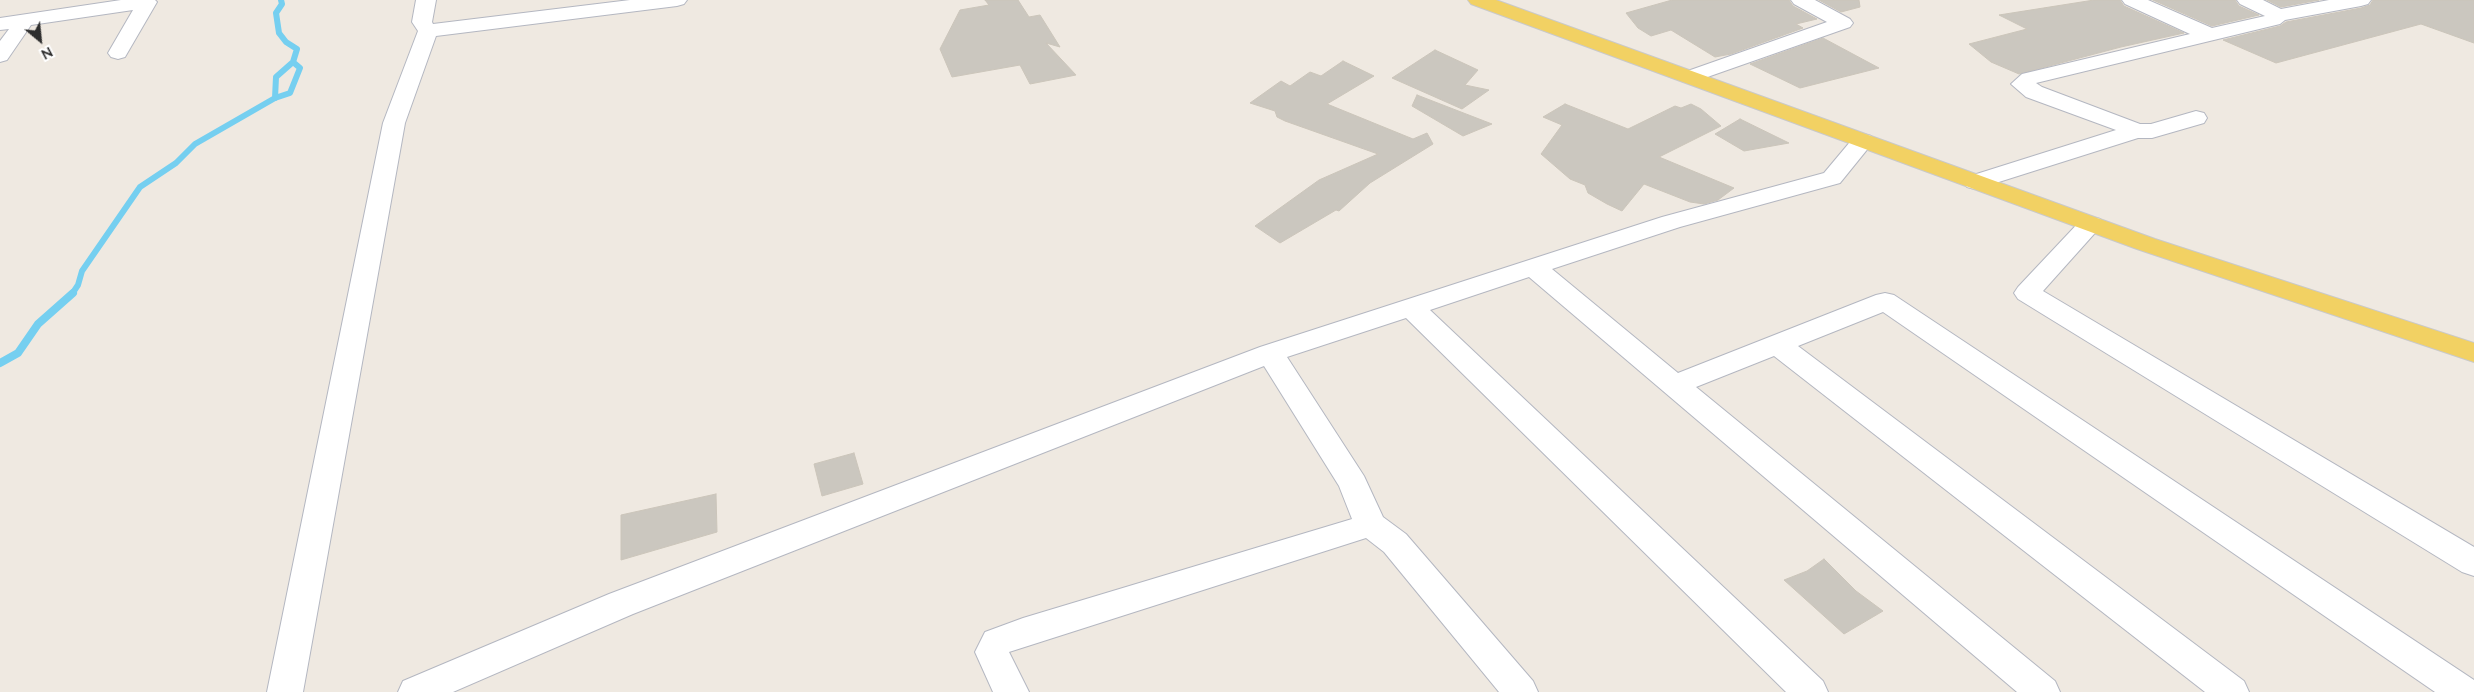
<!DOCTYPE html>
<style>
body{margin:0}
#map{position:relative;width:2474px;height:692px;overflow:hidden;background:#efe9e1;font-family:Mulish,sans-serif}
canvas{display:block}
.north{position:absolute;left:15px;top:15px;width:50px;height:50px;-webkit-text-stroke:4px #fff;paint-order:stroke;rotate:152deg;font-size:14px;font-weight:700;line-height:20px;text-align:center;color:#2e2e2e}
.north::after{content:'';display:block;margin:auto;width:18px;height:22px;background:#2e2e2e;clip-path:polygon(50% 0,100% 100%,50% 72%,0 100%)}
</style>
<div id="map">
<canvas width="2474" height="692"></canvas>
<div class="north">N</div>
</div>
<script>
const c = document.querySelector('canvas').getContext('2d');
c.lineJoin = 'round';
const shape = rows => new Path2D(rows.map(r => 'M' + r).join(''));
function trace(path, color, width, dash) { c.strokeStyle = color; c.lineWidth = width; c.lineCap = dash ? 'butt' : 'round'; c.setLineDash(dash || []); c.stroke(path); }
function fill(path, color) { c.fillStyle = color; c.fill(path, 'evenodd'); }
const streamFar1 = shape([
 [275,98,276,77,293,62,297,49,286,42,279,33,276,13,282,4,281,0],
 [72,294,78,285,82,271,140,187,176,163,195,144,275,98,290,93,300,68,293,62]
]);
const stream = shape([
 [0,363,18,353,38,324,73,293]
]);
const building = shape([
 [985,0,1018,0,1029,17,1040,15,1060,47,1046,43,1076,75,1030,84,1020,65,952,77,940,49,960,10,989,5,985,0],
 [1672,0,1789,0,1793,6,1817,19,1796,24,1803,28,1731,54,1715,57,1671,30,1651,36,1638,28,1626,13,1672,0],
 [1819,0,1859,0,1860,7,1841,12,1819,0],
 [2094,0,2120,0,2124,6,2184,33,2121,47,2019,74,1991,62,1969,44,2027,29,1999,15,2094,0],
 [2153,0,2235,0,2239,6,2259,15,2212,26,2153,0],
 [2267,0,2319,0,2281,7,2267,0],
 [2373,0,2474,0,2474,43,2421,24,2276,63,2223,40,2280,26,2286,22,2361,8,2370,5,2373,0],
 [1823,38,1879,68,1800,88,1750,64,1823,38],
 [1435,50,1478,70,1465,85,1489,90,1462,109,1392,78,1435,50],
 [1343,61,1374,76,1327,104,1413,139,1427,133,1433,144,1370,183,1339,211,1336,210,1280,243,1255,226,1319,180,1378,154,1285,121,1277,117,1275,111,1250,103,1281,81,1290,86,1310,72,1321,76,1343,61],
 [1417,95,1492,124,1463,136,1412,106,1417,95],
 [1565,104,1628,129,1675,106,1681,108,1691,104,1701,109,1721,126,1659,157,1734,188,1718,200,1704,204,1690,202,1644,184,1622,211,1607,204,1588,193,1585,185,1570,179,1541,154,1562,125,1543,117,1565,104],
 [1740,119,1789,143,1744,151,1715,134,1740,119],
 [854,453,863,484,822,496,814,464,854,453],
 [716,494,717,532,621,560,621,515,716,494],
 [1824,559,1856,591,1883,611,1844,634,1784,580,1807,571,1824,559]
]);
const minor = shape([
 [121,0,155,0,157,2,125,57,118,59,111,57,108,53,133,10,31,25,7,60,0,62,0,41,9,29,0,30,0,18,121,0],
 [416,0,436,0,432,22,433,24,630,0,687,0,684,4,677,6,436,36,405,123,303,692,267,692,383,123,418,31,412,22,416,0],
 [1791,0,1815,0,1850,19,1853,23,1850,27,1696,81,1689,83,1682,81,1678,77,1682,73,1827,22,1794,4,1791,0],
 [2122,0,2148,0,2212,28,2265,16,2240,4,2237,0,2263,0,2281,9,2329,0,2371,0,2368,4,2361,6,2285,20,2280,24,2036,83,2042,87,2140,124,2151,124,2196,111,2204,113,2207,118,2204,123,2152,138,2138,138,1983,187,1975,189,1967,187,1963,182,1967,177,2116,130,2026,97,2011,84,2022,74,2190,34,2125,4,2122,0],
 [1863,134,1871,136,1874,141,1840,183,1680,227,1552,269,1678,373,1876,295,1885,293,1894,295,2474,680,2474,692,2435,692,1883,312,1798,346,2244,681,2249,692,2205,692,1774,356,1696,387,2055,681,2060,692,2017,692,1529,277,1430,310,1823,681,1828,692,1786,692,1406,318,1287,357,1364,476,1383,517,1406,534,1533,681,1538,692,1499,692,1384,552,1366,538,1009,652,1029,692,993,692,975,652,985,632,1023,618,1352,519,1339,486,1264,366,633,614,453,692,398,692,403,681,609,594,1260,347,1662,217,1824,173,1855,136,1863,134],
 [2091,217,2100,219,2103,224,2043,291,2474,547,2474,576,2462,572,2018,299,2014,293,2018,287,2082,219,2091,217]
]);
const major = shape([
 [1468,0,1496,0,2155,239,2474,343,2474,362,2137,249,1471,4,1468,0]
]);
trace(streamFar1, '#75cff0', 6);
trace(stream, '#75cff0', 8);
fill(building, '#cbc7bf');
trace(building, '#cbc5ba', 1);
trace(minor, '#b4b7c1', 2);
trace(major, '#c9c9c9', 2);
fill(minor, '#fff');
fill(major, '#f2d163');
</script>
